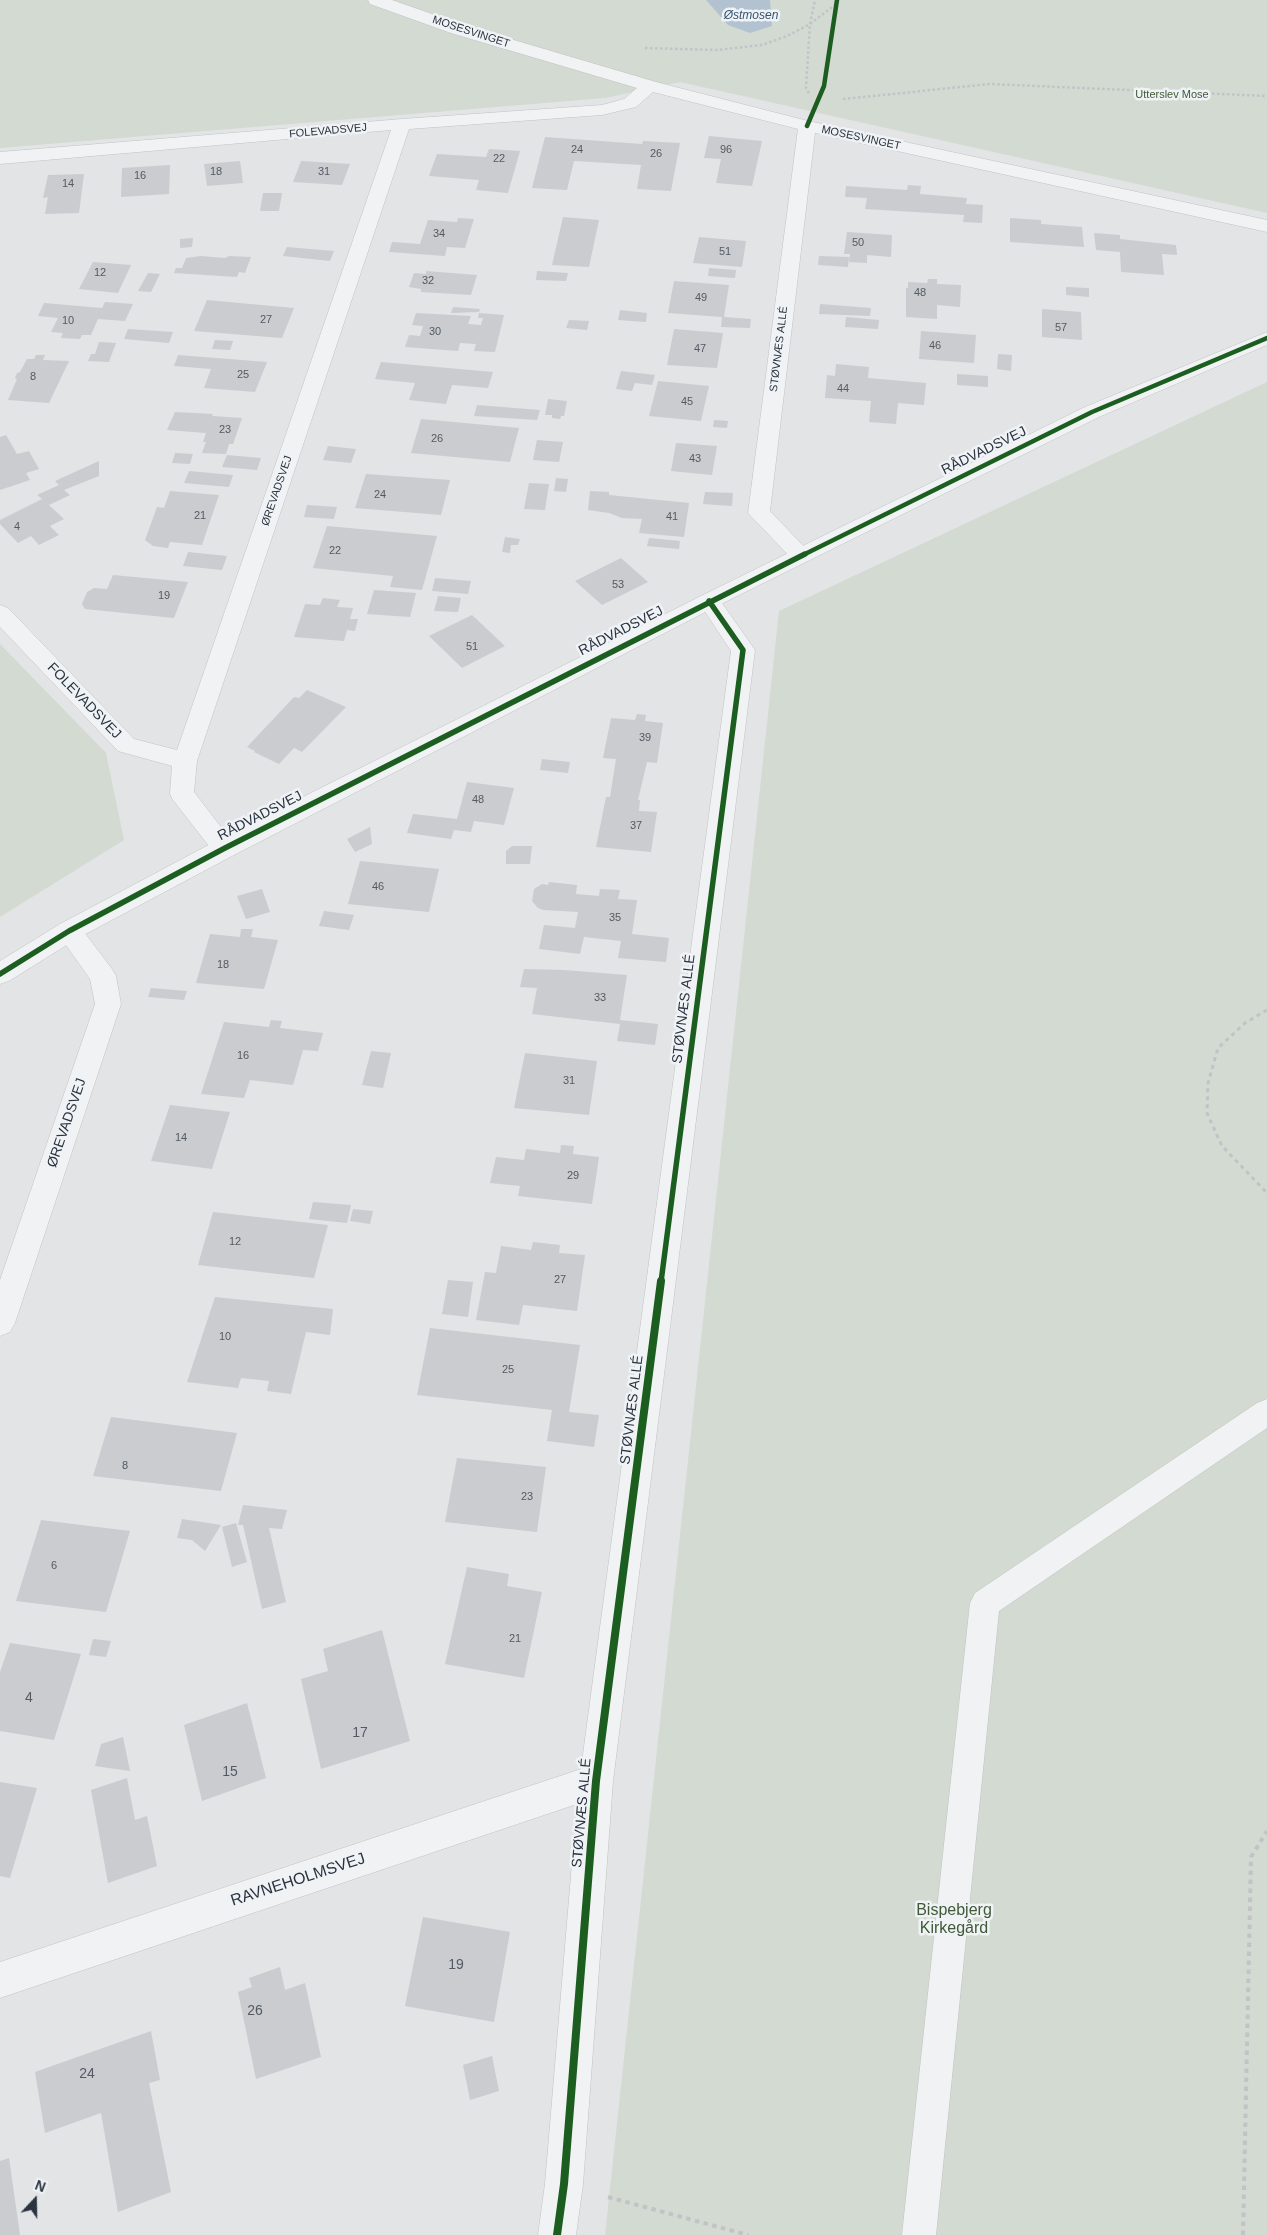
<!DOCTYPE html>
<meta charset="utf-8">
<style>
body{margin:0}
#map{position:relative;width:1267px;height:2235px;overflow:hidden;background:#e2e4e6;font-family:Arial,sans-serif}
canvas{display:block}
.north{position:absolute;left:10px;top:2175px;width:50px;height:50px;-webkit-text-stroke:4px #f0f3f6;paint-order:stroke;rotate:21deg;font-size:14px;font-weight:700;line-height:20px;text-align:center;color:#2a333f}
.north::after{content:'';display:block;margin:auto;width:18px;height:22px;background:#2a333f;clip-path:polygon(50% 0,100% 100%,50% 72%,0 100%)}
</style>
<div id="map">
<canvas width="1267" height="2235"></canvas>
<div class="north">N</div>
</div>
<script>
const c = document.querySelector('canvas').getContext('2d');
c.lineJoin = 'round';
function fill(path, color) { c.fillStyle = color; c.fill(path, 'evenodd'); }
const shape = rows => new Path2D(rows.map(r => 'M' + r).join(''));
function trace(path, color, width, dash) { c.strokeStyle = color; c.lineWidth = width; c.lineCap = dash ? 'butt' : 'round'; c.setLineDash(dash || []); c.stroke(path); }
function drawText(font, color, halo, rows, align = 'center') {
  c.font = font + ' Arial,sans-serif'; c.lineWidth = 5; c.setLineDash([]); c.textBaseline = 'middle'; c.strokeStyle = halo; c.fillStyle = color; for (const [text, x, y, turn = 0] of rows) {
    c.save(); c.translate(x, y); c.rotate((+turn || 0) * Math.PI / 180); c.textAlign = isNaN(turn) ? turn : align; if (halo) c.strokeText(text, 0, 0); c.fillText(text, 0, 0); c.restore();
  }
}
const green = shape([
 [0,0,1267,0,1267,213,680,82,605,98,0,148],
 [1267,382,1267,2235,605,2235,779,611],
 [0,644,106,753,124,840,0,917]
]);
const water = shape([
 [706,0,770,0,772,26,750,33,728,25]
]);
const building = shape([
 [709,136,762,141,752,186,716,183,721,159,704,158],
 [545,137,642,144,643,141,680,143,671,191,637,189,641,165,574,161,567,190,532,188],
 [489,149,520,151,508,193,476,190,479,180,429,176,437,154,486,157],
 [240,161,243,183,207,186,204,164],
 [301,161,350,164,342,185,293,182],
 [170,165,169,194,121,197,122,168],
 [84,174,79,213,45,214,48,197,43,198,48,175],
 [908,185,921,186,920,194,967,198,966,204,983,205,982,223,963,222,964,215,865,209,867,198,845,197,846,186,907,190],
 [263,193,282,193,279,211,260,211],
 [563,217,599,220,589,267,552,265],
 [458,218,474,219,465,248,447,247,445,256,389,252,392,242,420,244,428,220,457,222],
 [1010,218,1041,220,1041,224,1082,227,1084,247,1010,242],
 [847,232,892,235,891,257,867,255,867,263,849,262,850,254,844,254],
 [1094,233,1120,235,1120,239,1176,245,1177,255,1162,254,1164,275,1121,272,1120,252,1096,250],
 [699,237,746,241,742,267,693,263],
 [193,238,192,247,180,248,180,239],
 [287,247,334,251,330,261,283,256],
 [201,256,225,258,229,256,251,257,245,273,239,272,237,277,174,273,176,268,182,268,186,258],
 [819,256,849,257,848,267,818,265],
 [93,262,131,265,118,293,79,289],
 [709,268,736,270,735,278,708,276],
 [426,271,477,275,471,295,421,292,421,289,409,287,414,273,426,274],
 [537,271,568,273,566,281,536,280],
 [148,273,160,274,151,292,138,291],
 [928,279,937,279,937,284,961,285,960,307,937,305,937,319,906,317,906,288,908,288,908,282,927,283],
 [674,281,729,285,724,317,751,319,750,328,721,327,722,317,668,313],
 [1066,287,1089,288,1089,297,1066,295],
 [207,300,294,308,282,338,194,331],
 [105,302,133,304,125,321,98,319,91,335,82,335,80,339,61,338,63,333,51,332,58,318,38,316,44,303,102,308],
 [820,304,871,308,870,316,819,314],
 [453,307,480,309,479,312,451,313],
 [1042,309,1081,312,1082,340,1042,337],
 [620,310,647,313,646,322,618,320],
 [416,313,471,316,468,324,481,325,483,318,478,318,479,313,504,315,495,352,474,351,476,344,460,343,458,351,405,347,409,335,420,336,423,326,412,325],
 [846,317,879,320,878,329,845,327],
 [569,320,589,321,587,330,566,328],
 [128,329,173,332,169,343,124,339],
 [674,329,723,333,717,368,667,365],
 [921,331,976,335,974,363,919,359],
 [215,340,233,341,230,350,212,349],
 [99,342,116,343,109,362,88,361,91,354,95,354],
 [998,354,1012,355,1011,371,997,369],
 [36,355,45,355,43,360,69,361,49,403,8,400,17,379,15,378,17,373,20,372,27,359,34,359],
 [178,355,267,362,255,392,204,388,211,369,174,366],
 [381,362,493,372,488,388,452,385,446,404,409,400,415,383,375,379],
 [836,364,869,367,868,378,926,383,924,405,898,403,896,424,869,422,871,401,825,398,827,375,835,376],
 [621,371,655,375,652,385,635,383,632,391,616,389],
 [957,374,988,376,988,387,957,385],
 [658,381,709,386,701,421,649,416],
 [548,399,567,401,564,416,561,416,560,419,552,418,552,415,545,415],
 [477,405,540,410,537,420,474,416],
 [175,412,213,414,212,416,242,418,233,444,229,444,226,454,202,453,206,442,203,442,206,433,167,430],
 [421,419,519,428,510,462,411,453],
 [714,420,728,421,727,428,713,427],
 [6,435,17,454,29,451,39,469,26,473,30,480,0,490,0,437],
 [537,440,563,442,559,462,533,460],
 [676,443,717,446,712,475,671,471],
 [328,446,356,449,351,463,323,460],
 [175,453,193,454,190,464,172,463],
 [227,455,261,458,257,470,222,467],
 [99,461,99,476,64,490,70,495,49,505,64,519,50,526,59,535,39,545,31,536,18,543,0,524,0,520,42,499,37,495,59,485,55,481],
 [189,471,233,475,229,487,184,483],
 [366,474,450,480,441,515,355,508],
 [556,478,568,479,566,492,554,491],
 [529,483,549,484,545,510,524,509],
 [170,491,219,495,202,545,170,542,168,548,153,546,145,540,157,507,164,508],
 [590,491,609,492,609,495,689,503,684,537,639,533,642,519,622,518,609,513,588,510],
 [705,492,733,493,732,506,703,504],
 [307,505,337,507,334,519,304,517],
 [327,526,437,536,422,590,390,587,393,576,313,568],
 [505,537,520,539,518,545,511,545,510,553,502,552],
 [649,538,680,541,679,549,647,546],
 [188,552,227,556,222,570,183,566],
 [621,558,648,582,602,605,575,581],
 [113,575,188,582,174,618,85,609,82,604,87,592,94,588,107,589],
 [435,578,471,581,468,594,432,591],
 [374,590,416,593,410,617,367,614],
 [438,596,461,598,458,612,434,611],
 [323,598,340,600,337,607,353,608,350,619,358,619,355,631,347,630,344,641,294,637,305,604,320,605],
 [472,615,505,646,462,668,429,636],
 [307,690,346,707,302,752,294,748,279,764,254,752,255,751,247,747,294,697,299,698],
 [637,714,646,715,645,721,663,723,657,763,647,762,638,800,640,800,639,811,657,812,651,852,596,847,606,797,610,797,616,759,603,758,611,718,635,720],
 [542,759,570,762,568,773,540,770],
 [467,782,514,788,504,825,474,821,471,832,454,830,451,839,407,833,413,814,457,819],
 [370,827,372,844,355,852,347,839],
 [512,846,532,846,530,864,506,864,506,851],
 [360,861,439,869,429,912,348,904],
 [549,882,577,885,576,894,599,896,600,889,620,890,618,899,637,900,632,934,669,938,666,962,618,958,621,941,584,937,580,954,539,949,544,925,575,928,578,912,543,910,538,908,532,901,534,889,542,884,548,885],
 [262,889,270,912,246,919,237,896],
 [324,911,354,915,349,930,319,926],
 [241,929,253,929,251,937,278,940,264,989,196,983,210,934,240,937],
 [524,969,564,970,627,975,620,1020,658,1024,655,1045,617,1041,620,1024,532,1014,537,988,520,987],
 [151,988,187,991,184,1000,148,997],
 [271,1020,282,1021,280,1028,323,1033,318,1051,303,1050,293,1085,250,1080,244,1098,201,1094,224,1022,269,1027],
 [371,1051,391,1053,383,1088,362,1085],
 [525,1053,597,1061,589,1115,514,1108],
 [170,1105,230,1112,212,1169,151,1161],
 [561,1145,574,1146,573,1154,599,1157,592,1204,518,1196,520,1186,490,1183,496,1157,524,1160,526,1149,560,1153],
 [313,1202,351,1205,347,1223,309,1219],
 [353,1209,373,1211,370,1224,350,1221],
 [213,1212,328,1225,314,1278,198,1265],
 [533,1242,560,1245,559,1253,585,1255,577,1311,523,1305,519,1325,476,1320,485,1272,496,1273,501,1246,531,1250],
 [448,1280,473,1282,468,1317,442,1314],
 [215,1297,333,1309,330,1335,306,1332,291,1394,267,1391,269,1381,241,1378,238,1388,187,1382],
 [430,1328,580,1345,569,1412,599,1415,594,1447,547,1441,552,1410,417,1395],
 [111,1417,237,1433,221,1491,93,1476],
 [457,1458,546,1467,537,1532,445,1522],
 [243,1505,287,1510,282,1529,269,1528,286,1602,262,1609,243,1525,238,1525],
 [182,1519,221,1525,205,1551,192,1540,177,1538],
 [41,1520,130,1531,106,1612,16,1601],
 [236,1523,247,1562,232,1567,222,1527],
 [467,1567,509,1574,507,1586,542,1592,524,1678,445,1664],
 [382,1630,410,1741,321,1769,301,1679,328,1671,323,1649],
 [93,1639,111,1641,106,1657,89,1655],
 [10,1643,81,1654,54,1740,0,1731,0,1672],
 [247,1703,266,1778,202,1801,184,1725],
 [123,1737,130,1771,95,1766,101,1744],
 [127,1778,135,1820,147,1816,157,1866,108,1883,91,1790],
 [0,1782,37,1788,10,1878,0,1876],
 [423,1917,510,1932,494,2022,405,2006],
 [280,1967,285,1990,305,1983,321,2057,256,2079,238,1992,252,1987,249,1978],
 [151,2031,160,2080,149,2083,171,2192,118,2212,101,2113,45,2133,35,2072],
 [492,2056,499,2091,470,2100,463,2065],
 [9,2158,20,2235,0,2235,0,2161]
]);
const pathFar2 = shape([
 [645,48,717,50,762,45,787,36,810,24,836,4],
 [809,93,806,88,810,24,815,0],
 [843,99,990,84,1267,96]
]);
const pathFar1 = shape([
 [1267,1010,1245,1023,1218,1048,1208,1083,1207,1113,1222,1146,1267,1193]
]);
const path = shape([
 [608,2197,748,2235],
 [1243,2235,1251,1857,1267,1831]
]);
const service = shape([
 [1267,1399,1267,1428,999,1611,936,2235,902,2235,970,1603,975,1593,1257,1403,1267,1399]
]);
const minor = shape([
 [368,0,392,0,463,25,656,82,808,121,1267,220,1267,232,815,133,770,511,812,555,809,560,801,562,793,560,748,513,798,129,653,92,636,107,602,115,409,129,197,761,194,792,237,848,234,855,225,857,216,855,173,800,170,794,172,766,118,751,0,627,0,605,8,608,134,739,177,750,391,130,0,164,0,152,402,119,602,105,624,99,637,88,451,33,370,4,368,0],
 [709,593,717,596,755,650,613,1781,583,2184,576,2235,538,2235,545,2184,577,1804,0,1998,0,1962,581,1769,731,651,698,601,701,596,709,593],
 [69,921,78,924,112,969,116,976,121,1004,15,1323,10,1332,0,1336,0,1280,95,1004,90,979,56,931,60,924,69,921]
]);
const tertiary = shape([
 [1267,332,1267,345,1099,417,717,606,234,855,78,938,9,981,0,984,0,961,60,924,216,841,701,596,1085,407,1267,332]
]);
const cyclewayFar2 = shape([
 [807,126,824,86,837,0],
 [803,555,1092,412,1267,338]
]);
const cyclewayFar1 = shape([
 [0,974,69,931,225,848,805,554],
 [661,1282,743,650,709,601]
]);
const cycleway = shape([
 [557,2235,564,2184,596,1781,661,1281]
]);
const farStreetnames = [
 ["MOSESVINGET",471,32,18],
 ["FOLEVADSVEJ",328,131,-5],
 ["MOSESVINGET",861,138,12],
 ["STØVNÆS ALLÉ",779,349,-83],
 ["ØREVADSVEJ",277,491,-71]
];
const farParknames = [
 ["Utterslev Mose",1172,95]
];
const numberNames = [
 ["24",577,150],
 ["96",726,150],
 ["26",656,154],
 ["22",499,159],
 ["18",216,172],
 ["31",324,172],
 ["16",140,176],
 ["14",68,184],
 ["34",439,234],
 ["50",858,243],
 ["51",725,252],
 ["12",100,273],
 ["32",428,281],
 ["48",920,293],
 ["49",701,298],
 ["27",266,320],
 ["10",68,321],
 ["57",1061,328],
 ["30",435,332],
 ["46",935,346],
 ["47",700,349],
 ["25",243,375],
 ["8",33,377],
 ["44",843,389],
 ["45",687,402],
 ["23",225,430],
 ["26",437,439],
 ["43",695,459],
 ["24",380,495],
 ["21",200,516],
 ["41",672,517],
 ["4",17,527],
 ["22",335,551],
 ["53",618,585],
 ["19",164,596],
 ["51",472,647],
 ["39",645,738],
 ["48",478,800],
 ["37",636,826],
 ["46",378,887],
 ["35",615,918],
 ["18",223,965],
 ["33",600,998],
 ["16",243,1056],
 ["31",569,1081],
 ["14",181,1138],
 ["29",573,1176],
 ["12",235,1242],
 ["27",560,1280],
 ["10",225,1337],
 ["25",508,1370],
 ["8",125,1466],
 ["23",527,1497],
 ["6",54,1566],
 ["21",515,1639]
];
const farWaternames = [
 ["Østmosen",751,16]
];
const streetNames = [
 ["RÅDVADSVEJ",984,451,-26],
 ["RÅDVADSVEJ",621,631,-27],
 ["FOLEVADSVEJ",84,701,46],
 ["RÅDVADSVEJ",260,816,-27],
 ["STØVNÆS ALLÉ",684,1009,-83],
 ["ØREVADSVEJ",67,1123,-71],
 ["STØVNÆS ALLÉ",632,1410,-83],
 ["STØVNÆS ALLÉ",582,1813,-85]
];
const nearNumbernames = [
 ["4",29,1698],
 ["17",360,1733],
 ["15",230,1772],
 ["19",456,1965],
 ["26",255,2011],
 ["24",87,2074]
];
const nearStreetnames = [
 ["RAVNEHOLMSVEJ",298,1880,-18]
];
const nearParknames = [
 ["Bispebjerg",954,1911],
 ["Kirkegård",954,1929]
];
fill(green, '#d3dad2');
fill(water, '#b2c2d0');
fill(building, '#cacccf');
trace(service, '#c0c2c4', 1);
trace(minor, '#c0c2c4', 1);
trace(tertiary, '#c0c2c4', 1);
trace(pathFar2, '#c1c3c7', 2.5, [2.5, 2.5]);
trace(pathFar1, '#c1c3c7', 3, [4, 4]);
trace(path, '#c1c3c7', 4, [4.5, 4.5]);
fill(service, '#f1f2f4');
fill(minor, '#f1f2f4');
fill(tertiary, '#f1f2f4');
trace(cyclewayFar2, '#1b5e20', 4.5);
trace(cyclewayFar1, '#1b5e20', 5.5);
trace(cycleway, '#1b5e20', 8);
drawText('11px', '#2a333f', '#f0f3f6', farStreetnames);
drawText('11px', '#405a38', '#f0f3f6', farParknames);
drawText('11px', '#535a64', null, numberNames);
drawText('italic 12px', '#365470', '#f0f3f6', farWaternames);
drawText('14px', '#2a333f', '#f0f3f6', streetNames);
drawText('14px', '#535a64', null, nearNumbernames);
drawText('16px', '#2a333f', '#f0f3f6', nearStreetnames);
drawText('16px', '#405a38', '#f0f3f6', nearParknames);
</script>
